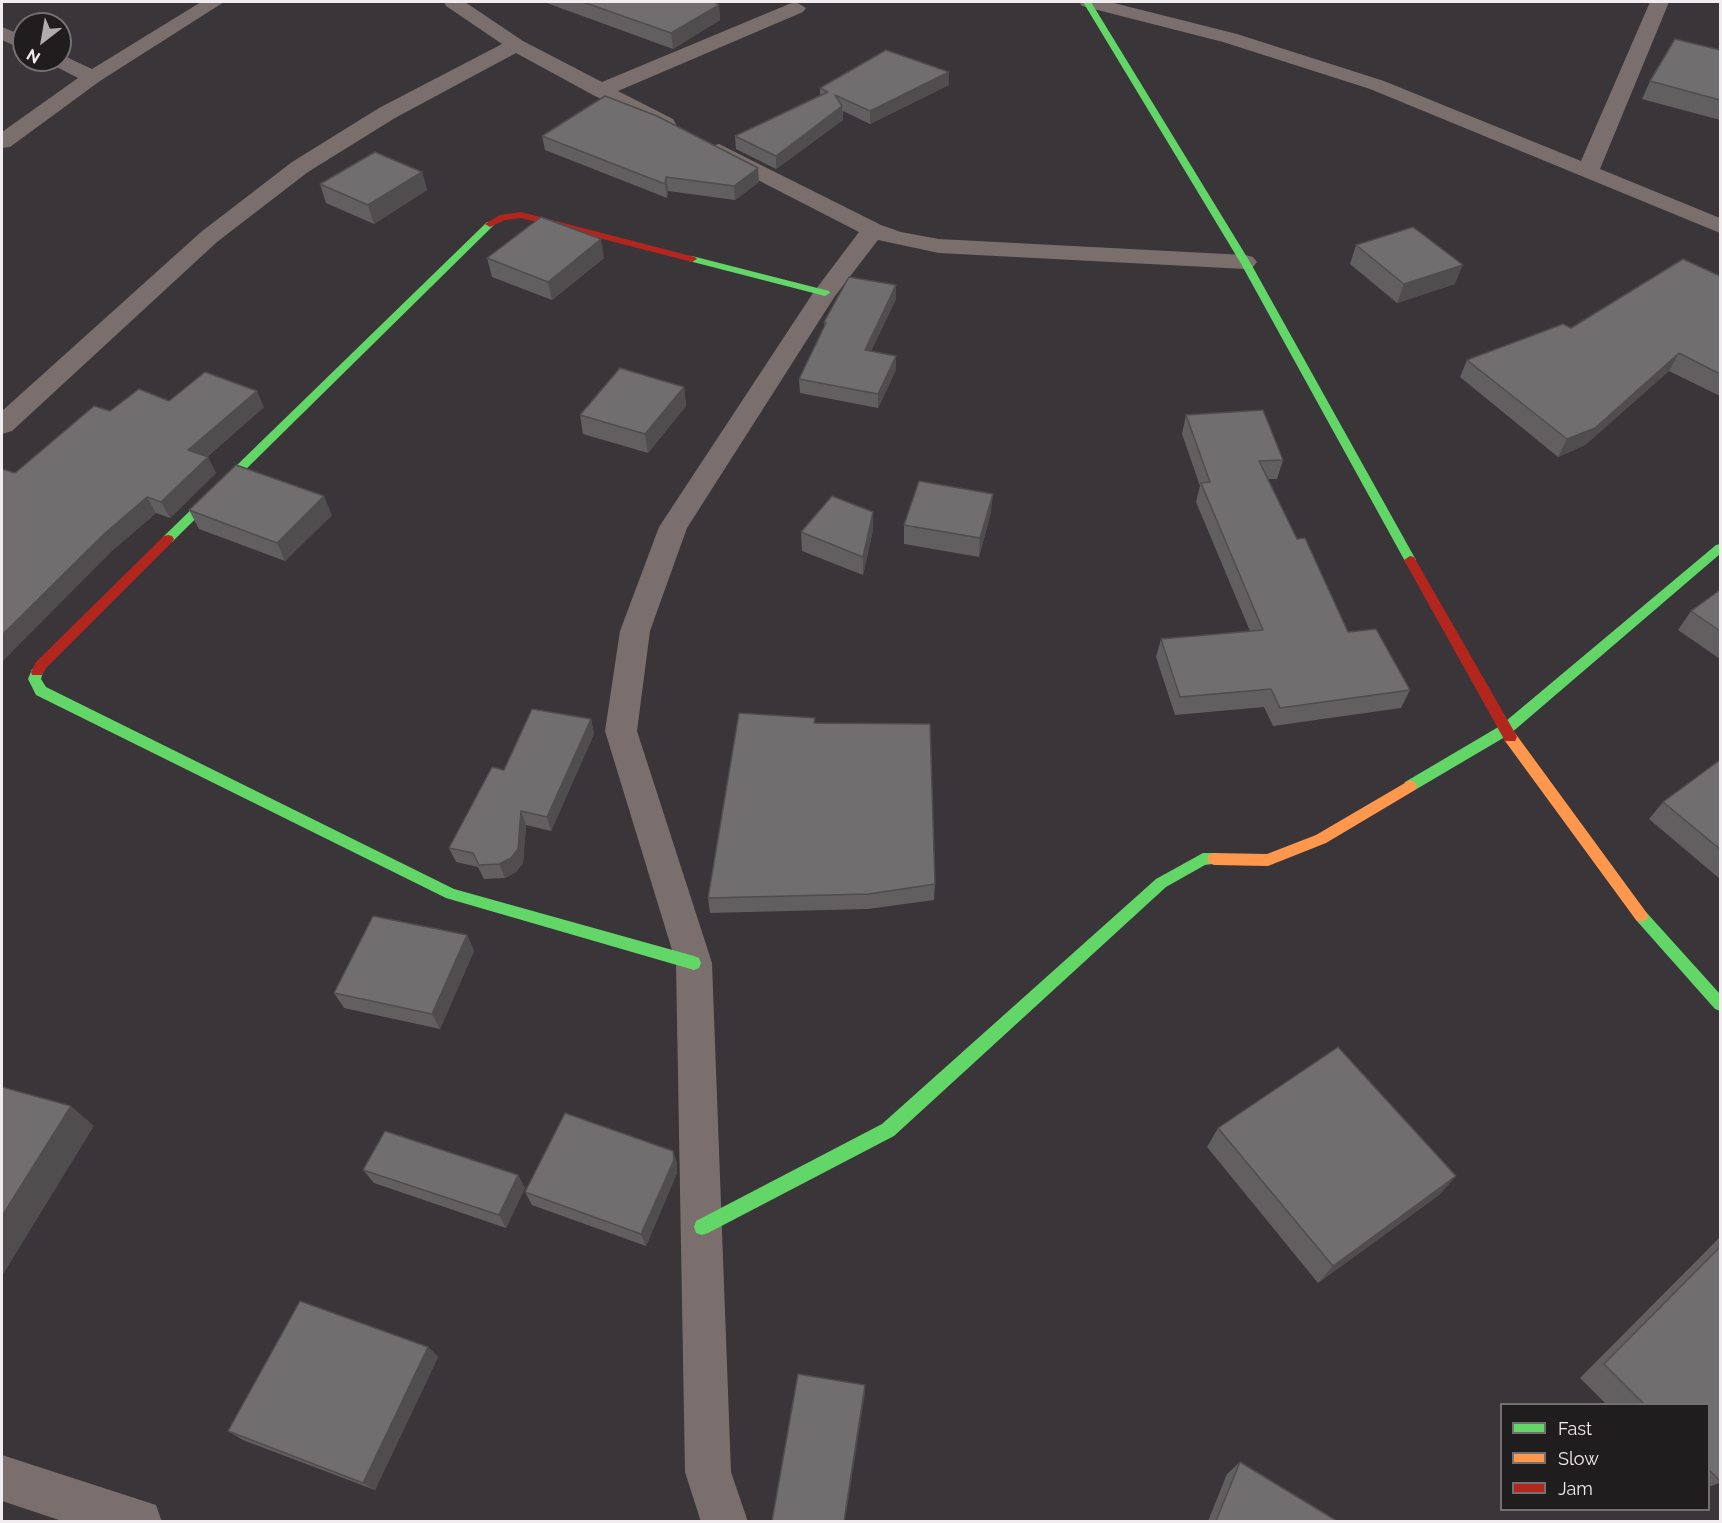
<!DOCTYPE html>
<style>
body{margin:0}
#map{position:relative;width:1722px;height:1523px;overflow:hidden;background:#393539;font-family:Raleway,sans-serif}
canvas{display:block}
.frame{position:absolute;inset:0;border:3px solid #f0ecef;pointer-events:none}
.legend{position:absolute;left:1500px;top:1403px;width:210px;height:108px;box-sizing:border-box;background:#201d1f;border:2px solid #737072;margin:0;padding:8px 10px;list-style:none;font-size:18px;color:#f0ecef}
.legend li{display:flex;align-items:center;gap:12px;height:30px}
.legend b{width:30px;border:2px solid #737072}
.north{position:absolute;left:12px;top:12px;width:60px;height:60px;box-sizing:border-box;background:#201d1f;border:2px solid #737072;border-radius:50%;rotate:211deg;font-size:16px;font-weight:700;line-height:24px;text-align:center;color:#f0ecef}
.north::after{content:'';display:block;margin:auto;width:21px;height:27px;background:#b0acaf;clip-path:polygon(50% 0,100% 100%,50% 72%,0 100%)}
</style>
<div id="map">
<canvas width="1722" height="1523"></canvas>
<div class="frame"></div>
<ul class="legend">
<li><b style="height:8px;background:#63d668"></b>Fast</li>
<li><b style="height:8px;background:#ff974d"></b>Slow</li>
<li><b style="height:8px;background:#b3261e"></b>Jam</li>
</ul>
<div class="north">N</div>
</div>
<script>
const c = document.querySelector('canvas').getContext('2d');
c.lineJoin = 'round';
const shape = rows => new Path2D(rows.map(r => 'M' + r).join(''));
function fill(path, color) { c.fillStyle = color; c.fill(path, 'evenodd'); }
function trace(path, color, width, dash) { c.strokeStyle = color; c.lineWidth = width; c.lineCap = dash ? 'butt' : 'round'; c.setLineDash(dash || []); c.stroke(path); }
const street = shape([
 [201,2,224,2,100,81,10,147,2,148,2,132,78,78,51,64,48,60,60,60,60,54,92,69,201,2],
 [444,2,465,2,523,41,602,82,789,4,796,2,806,8,803,12,618,91,673,119,676,124,673,129,665,130,593,95,516,53,395,118,308,172,217,242,12,431,2,434,2,411,201,232,292,162,379,108,502,44,446,6,444,2],
 [1079,2,1110,2,1237,34,1384,81,1581,161,1650,2,1669,2,1600,169,1720,218,1720,233,1370,89,1223,42,1082,6,1079,2],
 [2,27,24,36,24,50,2,40,2,27],
 [719,144,881,225,901,232,939,239,1245,255,1253,257,1257,262,1253,267,1245,269,939,253,878,240,835,296,687,528,650,631,637,731,712,963,731,1472,748,1522,701,1522,685,1472,676,963,605,731,620,631,659,527,813,293,859,232,711,156,708,151,711,146,719,144],
 [2,1455,156,1505,162,1522,65,1522,2,1501,2,1455]
]);
const fast = shape([
 [1083,2,1091,2,1250,262,1416,560,1414,563,1406,563,1240,262,1083,2],
 [487,222,495,224,172,542,164,542,162,539,164,536,487,222],
 [692,256,829,291,830,293,825,296,689,261,687,259,692,256],
 [1720,544,1720,554,1510,734,1415,790,1405,790,1403,786,1405,782,1500,726,1716,545,1720,544],
 [37,667,43,672,41,679,46,687,454,889,694,956,699,958,701,963,699,968,694,970,446,898,36,695,28,679,32,669,37,667],
 [1203,853,1214,853,1219,855,1221,859,1219,863,1205,865,1166,887,894,1136,708,1233,702,1235,696,1233,694,1227,696,1221,882,1124,1156,879,1203,853],
 [1641,910,1646,912,1720,994,1720,1011,1715,1009,1636,920,1634,916,1636,912,1641,910]
]);
const slow = shape([
 [1510,732,1515,733,1646,912,1648,916,1646,920,1641,922,1636,920,1505,741,1503,737,1505,733,1510,732],
 [1410,780,1415,782,1417,786,1415,790,1326,843,1273,864,1268,866,1214,865,1209,863,1207,859,1209,855,1214,853,1267,854,1316,835,1410,780]
]);
const jam = shape([
 [521,212,695,257,697,259,692,262,521,218,505,220,490,227,485,224,500,215,521,212],
 [168,535,172,536,174,539,172,542,46,668,42,675,32,675,31,672,36,662,164,536,168,535],
 [1410,556,1414,557,1515,733,1517,737,1515,741,1505,741,1404,560,1410,556]
]);
const wall = shape([
 [544,2,714,2,719,5,720,20,673,49],
 [1720,50,1720,120,1642,99,1650,81],
 [949,72,949,85,870,124,843,111,843,120,776,169,736,149,735,136,820,95,820,88],
 [542,136,759,182,735,200,668,191,667,198,545,150],
 [422,172,427,190,374,224,326,203,320,184],
 [1356,245,1455,284,1397,303,1350,264],
 [487,258,604,258,552,300,492,277],
 [1720,276,1720,396,1669,371,1585,445,1558,457,1460,377,1467,360,1571,328],
 [896,285,896,299,871,351,896,370,878,408,800,393,799,379,824,327,824,322],
 [684,387,686,406,648,453,583,434,580,415],
 [169,401,264,407,207,457,216,473,170,518,156,513,113,550,15,473],
 [1186,415,1283,460,1277,479,1268,479,1297,539,1348,632,1410,690,1401,708,1273,726,1264,707,1175,715,1156,657,1161,639,1250,631,1196,502,1200,486,1182,434],
 [189,510,332,515,285,561,199,529],
 [991,512,979,557,904,544,904,525],
 [873,530,863,575,802,551,801,532],
 [1720,590,1720,659,1678,630,1691,611],
 [815,718,815,723,935,884,934,900,868,909,710,913,708,898],
 [591,719,594,734,551,831,526,825,523,863,516,872,505,878,484,879,478,867,456,862,449,848,504,770],
 [1720,760,1720,879,1649,819,1663,802],
 [467,935,474,951,440,1029,344,1008,334,993],
 [1218,1128,1456,1176,1439,1195,1318,1283,1207,1147],
 [673,1151,677,1164,677,1173,646,1246,532,1205,525,1192],
 [363,1170,518,1175,525,1188,506,1228,374,1183],
 [1720,1237,1720,1483,1708,1487,1708,1404,1606,1404,1580,1378],
 [428,1347,438,1357,375,1490,243,1440,228,1431],
 [1240,1462,1337,1521,1208,1521,1227,1474]
]);
const shadedWall = shape([
 [719,5,720,20,673,49,671,33],
 [949,72,949,85,870,124,870,111],
 [842,106,843,120,776,169,776,156],
 [758,168,759,182,735,200,734,186],
 [422,172,427,190,374,224,368,205],
 [666,177,668,191,667,198,665,184],
 [601,239,604,258,552,300,548,282],
 [1463,265,1455,284,1397,303,1404,284],
 [896,285,896,299,865,364,865,350],
 [1679,353,1669,371,1585,445,1558,457,1567,439],
 [896,356,896,370,878,408,878,394],
 [684,387,686,406,648,453,645,434],
 [257,391,264,407,196,466,188,450],
 [208,457,216,473,170,518,161,502],
 [993,494,991,512,979,557,980,538],
 [324,496,332,515,285,561,277,543],
 [147,497,156,513,113,550,2,662,2,635,104,534],
 [873,512,873,530,863,575,863,557],
 [591,719,594,734,551,831,547,817],
 [521,811,526,825,523,863,516,872,505,878,499,864],
 [467,935,474,951,440,1029,432,1014],
 [71,1106,94,1126,2,1276,2,1216],
 [673,1151,677,1164,677,1173,646,1246,641,1234],
 [518,1175,525,1188,506,1228,499,1215],
 [1456,1176,1439,1195,1318,1283,1333,1266],
 [428,1347,438,1357,375,1490,363,1483],
 [865,1385,865,1394,845,1521,844,1521]
]);
const building = shape([
 [583,2,714,2,719,5,671,33,583,2],
 [1675,39,1720,50,1720,100,1650,81,1675,39],
 [886,50,949,72,870,111,835,95,842,106,776,156,735,136,828,92,820,88,886,50],
 [605,96,657,116,758,168,734,186,666,177,665,184,542,136,605,96],
 [375,152,422,172,368,205,320,184,375,152],
 [541,217,601,239,548,282,487,258,541,217],
 [1413,227,1463,265,1404,284,1356,245,1413,227],
 [1683,259,1720,276,1720,374,1679,353,1595,428,1567,439,1467,360,1563,324,1571,328,1683,259],
 [849,277,896,285,865,350,896,356,878,394,799,379,826,323,824,322,849,277],
 [620,368,684,387,645,434,580,415,620,368],
 [205,372,257,391,188,450,208,457,161,502,147,497,104,534,2,635,2,469,15,473,94,406,110,411,139,389,169,401,205,372],
 [1263,410,1283,460,1259,461,1297,539,1305,538,1348,632,1376,629,1410,690,1280,708,1271,689,1180,697,1161,639,1263,630,1201,483,1210,482,1186,415,1263,410],
 [236,465,324,496,277,543,189,510,236,465],
 [919,481,993,494,980,538,904,525,919,481],
 [832,496,873,512,863,557,801,532,832,496],
 [1720,590,1720,631,1691,611,1720,590],
 [532,709,591,719,547,817,521,811,518,849,511,858,499,864,479,865,473,853,449,848,492,767,504,770,532,709],
 [739,713,815,718,814,723,930,724,935,884,869,894,708,898,739,713],
 [1720,760,1720,849,1663,802,1720,760],
 [373,916,467,935,432,1014,334,993,373,916],
 [1338,1047,1456,1176,1333,1266,1218,1128,1338,1047],
 [2,1087,71,1106,2,1216,2,1087],
 [565,1113,673,1151,674,1160,641,1234,525,1192,565,1113],
 [385,1131,518,1175,499,1215,363,1170,385,1131],
 [1720,1247,1720,1481,1708,1469,1708,1404,1644,1404,1604,1364,1720,1247],
 [300,1301,428,1347,363,1483,228,1431,300,1301],
 [798,1374,865,1385,844,1521,772,1521,798,1374],
 [1240,1462,1337,1521,1216,1521,1240,1462]
]);
fill(street, '#7a6f6d');
fill(fast, '#63d668');
fill(slow, '#ff974d');
fill(jam, '#b3261e');
fill(wall, '#615f5f');
fill(shadedWall, '#4f4d4e');
fill(building, '#716e6f');
trace(building, '#4f4d4e', 1.5);
</script>
